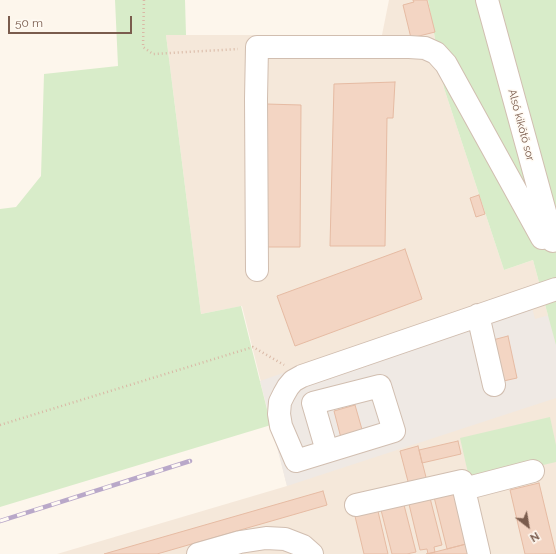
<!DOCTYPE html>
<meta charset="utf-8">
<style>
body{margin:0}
#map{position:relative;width:556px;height:554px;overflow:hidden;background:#fdf6ec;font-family:Raleway,sans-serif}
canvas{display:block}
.north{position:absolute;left:508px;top:506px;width:40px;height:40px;-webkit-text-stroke:3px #fffaf3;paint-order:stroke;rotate:149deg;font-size:11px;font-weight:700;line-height:16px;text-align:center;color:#7a5c4d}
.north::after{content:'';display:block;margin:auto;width:14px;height:18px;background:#7a5c4d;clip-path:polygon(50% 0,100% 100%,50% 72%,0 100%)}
.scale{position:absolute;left:8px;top:16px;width:124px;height:18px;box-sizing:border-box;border:2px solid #7a5c4d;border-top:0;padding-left:5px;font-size:12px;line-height:14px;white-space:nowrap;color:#7a5c4d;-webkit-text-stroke:3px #fffaf3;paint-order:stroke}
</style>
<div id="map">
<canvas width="556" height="554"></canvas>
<div class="north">N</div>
<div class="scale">50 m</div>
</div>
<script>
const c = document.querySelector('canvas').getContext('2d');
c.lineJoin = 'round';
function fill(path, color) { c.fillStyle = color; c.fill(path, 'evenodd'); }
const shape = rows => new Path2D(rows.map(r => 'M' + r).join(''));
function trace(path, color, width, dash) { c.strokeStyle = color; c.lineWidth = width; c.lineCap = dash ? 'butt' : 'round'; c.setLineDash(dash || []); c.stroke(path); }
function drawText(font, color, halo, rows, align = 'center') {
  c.font = font + ' Raleway,sans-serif'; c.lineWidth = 3; c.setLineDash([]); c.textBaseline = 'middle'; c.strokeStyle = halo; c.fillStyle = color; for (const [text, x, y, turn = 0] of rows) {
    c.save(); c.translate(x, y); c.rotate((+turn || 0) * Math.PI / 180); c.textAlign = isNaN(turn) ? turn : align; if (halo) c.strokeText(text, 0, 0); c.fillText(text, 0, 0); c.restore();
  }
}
const residential = shape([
 [389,0,428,0,444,88,504,270,533,260,556,345,556,554,57,554,287,486,242,306,201,314,166,35,382,35]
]);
const industrial = shape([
 [527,288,535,319,553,314,556,328,556,398,287,486,260,381]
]);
const green = shape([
 [115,0,185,0,186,35,166,35,201,314,241,306,271,425,0,507,0,209,16,207,41,176,44,74,118,66],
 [428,0,556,0,556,345,533,260,504,270,444,88],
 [550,417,556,445,556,462,470,482,460,438]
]);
const building = shape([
 [413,0,427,0,435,32,411,38,403,5,414,2,413,0],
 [395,82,393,118,387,118,385,246,330,246,334,84,395,82],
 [266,104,301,105,300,247,267,247,266,104],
 [479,195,485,214,476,217,470,198,479,195],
 [405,249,422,299,295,346,277,296,405,249],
 [508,336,517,378,499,382,489,341,508,336],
 [355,405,363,433,341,438,334,411,355,405],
 [458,441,461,454,422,463,419,450,458,441],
 [418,446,428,485,410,489,400,451,418,446],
 [539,483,556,554,525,554,510,490,539,483],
 [456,488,470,543,447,549,433,493,456,488],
 [323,491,327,505,157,554,104,554,323,491],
 [429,494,442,545,434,547,435,552,428,554,427,549,420,550,408,500,429,494],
 [403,501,416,552,407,554,392,554,380,506,403,501],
 [377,507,388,554,364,554,354,512,377,507],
 [470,543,473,554,426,554,435,552,470,543]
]);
const path = shape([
 [144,0,143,47,153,54,238,49],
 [0,425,253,347,284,365]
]);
const minor = shape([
 [487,0,553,241],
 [257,270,256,99,257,47,409,47,425,48,436,53,446,64,542,238,552,236],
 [478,315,494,385],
 [327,451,313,403,380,386,394,431,296,461,281,426,279,414,280,402,284,394,288,387,293,381,302,376,556,289],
 [464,489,533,471],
 [356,505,462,481,479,554],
 [198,554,240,542,266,538,285,539,303,546,312,554]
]);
const rail = shape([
 [0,521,190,461]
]);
const streetNames = [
 ["Alsó kikötő sor",521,125,75]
];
fill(residential, '#f5e8da');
fill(industrial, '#efe9e4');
fill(green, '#d8ecc9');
fill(building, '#f3d5c3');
trace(building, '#e6bba3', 1);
trace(minor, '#d1beb0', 24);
trace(path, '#d9b8a5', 2.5, [1, 3]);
trace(minor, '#fff', 22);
trace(rail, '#b9a8c9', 4.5);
trace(rail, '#fffaf3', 3, [9]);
drawText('11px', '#7a5c4d', '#fffaf3', streetNames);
</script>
